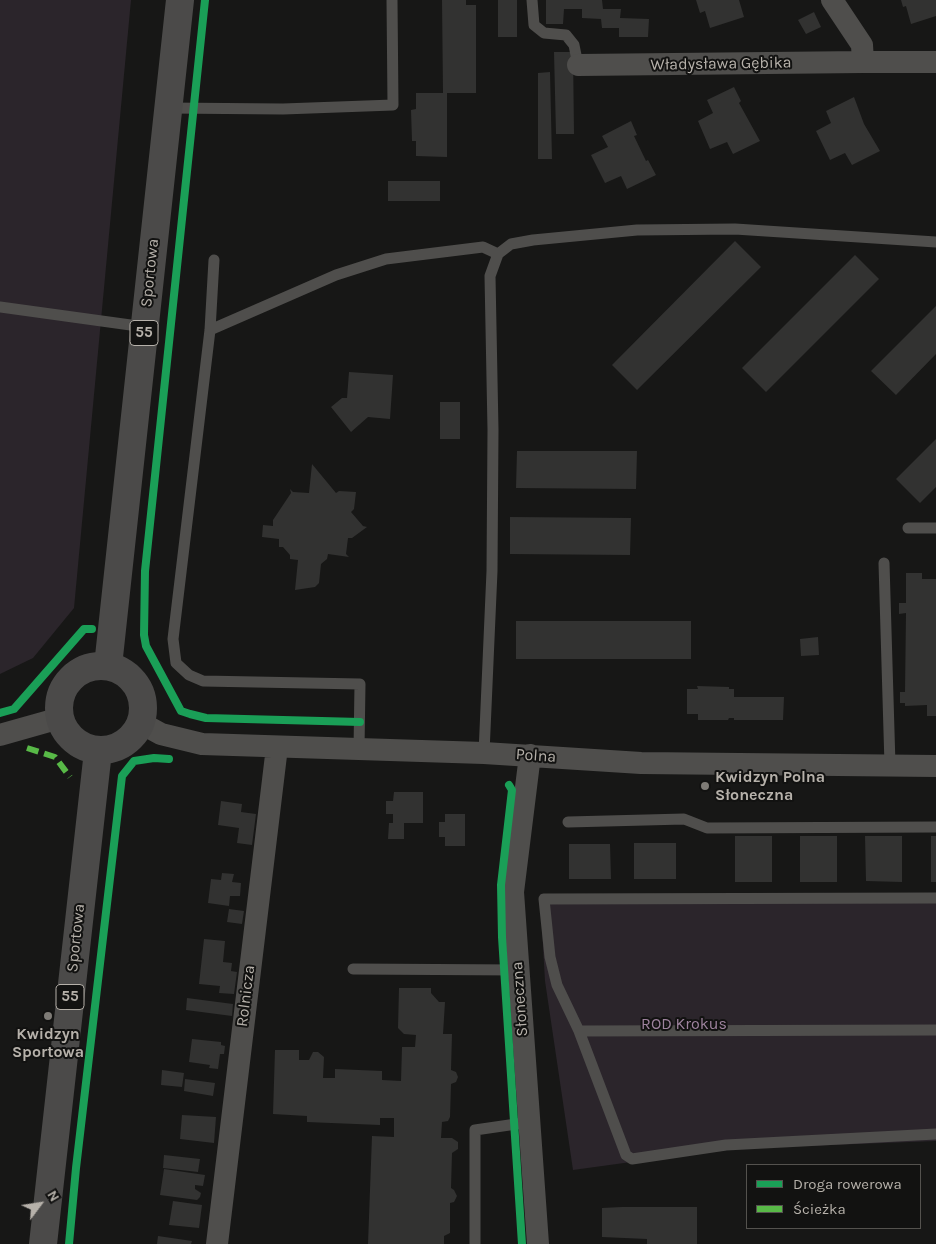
<!DOCTYPE html>
<meta charset="utf-8">
<style>
body{margin:0}
#map{position:relative;width:936px;height:1244px;overflow:hidden;background:#171716;font-family:Karla,sans-serif}
canvas{display:block}
.legend{position:absolute;left:746px;top:1164px;width:175px;height:65px;box-sizing:border-box;background:#121211;border:1px solid #54524e;margin:0;padding:6px 9px;list-style:none;font-size:15px;color:#b6b1aa}
.legend li{display:flex;align-items:center;gap:10px;height:25px}
.legend b{width:25px;border:1px solid #54524e}
.north{position:absolute;left:15px;top:1179px;width:50px;height:50px;-webkit-text-stroke:4px #121211;paint-order:stroke;rotate:59deg;font-size:14px;font-weight:700;line-height:20px;text-align:center;color:#b6b1aa}
.north::after{content:'';display:block;margin:auto;width:18px;height:22px;background:#b6b1aa;clip-path:polygon(50% 0,100% 100%,50% 72%,0 100%)}
</style>
<div id="map">
<canvas width="936" height="1244"></canvas>
<ul class="legend">
<li><b style="height:6px;background:#1a9f57"></b>Droga rowerowa</li>
<li><b style="height:6px;background:#58b947"></b>Ścieżka</li>
</ul>
<div class="north">N</div>
</div>
<script>
const c = document.querySelector('canvas').getContext('2d');
c.lineJoin = 'round';
function fill(path, color) { c.fillStyle = color; c.fill(path, 'evenodd'); }
const shape = rows => new Path2D(rows.map(r => 'M' + r).join(''));
function trace(path, color, width, dash) { c.strokeStyle = color; c.lineWidth = width; c.lineCap = dash ? 'butt' : 'round'; c.setLineDash(dash || []); c.stroke(path); }
function drawText(font, color, halo, rows, align = 'center') {
  c.font = font + ' Karla,sans-serif'; c.lineWidth = 4; c.setLineDash([]); c.textBaseline = 'middle'; c.strokeStyle = halo; c.fillStyle = color; for (const [text, x, y, turn = 0] of rows) {
    c.save(); c.translate(x, y); c.rotate((+turn || 0) * Math.PI / 180); c.textAlign = isNaN(turn) ? turn : align; if (halo) c.strokeText(text, 0, 0); c.fillText(text, 0, 0); c.restore();
  }
}
const green = shape([
 [0,0,131,0,74,608,33,658,0,674],
 [540,894,936,894,936,1141,726,1149,573,1170,545,981]
]);
const building = shape([
 [442,0,466,0,466,5,476,5,476,93,447,93,447,157,416,156,416,141,412,141,411,110,416,109,416,93,443,93],
 [498,0,517,0,517,37,498,37],
 [546,0,602,0,603,9,621,9,620,18,649,19,648,37,619,37,619,28,602,28,601,19,582,18,582,9,564,9,563,24,546,24],
 [696,0,739,0,744,17,710,28,705,11,700,13],
 [901,0,936,0,936,16,911,24,906,6,903,7],
 [814,12,821,27,806,34,798,20],
 [554,52,573,52,574,134,556,134],
 [550,72,552,159,538,159,538,73],
 [734,87,741,101,739,103,760,141,733,154,727,142,710,149,698,121,713,113,707,100],
 [854,97,864,124,880,151,852,165,845,153,830,160,816,131,831,123,826,111],
 [631,121,637,135,634,136,646,161,648,160,656,175,627,189,621,176,605,183,591,155,608,147,602,136],
 [388,181,440,181,440,201,388,201],
 [735,241,761,267,637,390,612,365],
 [855,255,879,279,766,392,742,368],
 [936,306,936,354,896,395,871,371],
 [349,372,393,375,390,419,368,417,351,432,331,407,342,398,347,398],
 [440,402,460,402,460,439,440,439],
 [936,439,936,487,920,503,896,479],
 [517,451,637,451,636,489,516,488],
 [312,464,336,493,339,491,356,492,354,509,351,512,363,526,367,527,352,538,348,538,346,554,349,557,328,554,327,559,321,564,319,583,315,587,295,590,298,560,290,559,290,555,283,547,279,547,279,539,262,537,263,525,273,526,273,520,291,493,290,489,293,492,309,493],
 [510,517,631,518,630,555,510,554],
 [906,573,922,573,922,579,936,579,936,716,927,716,927,705,905,706,905,703,900,703,900,692,905,692,906,613,899,614,899,603,906,603],
 [516,621,691,621,691,659,516,659],
 [818,637,819,655,801,656,800,639],
 [697,686,729,687,729,689,734,689,734,697,784,697,783,720,734,720,734,718,729,718,728,720,698,720,698,714,687,714,687,689,698,689],
 [394,792,423,792,423,823,404,823,404,839,388,839,389,823,393,823,393,814,386,814,386,801,393,801],
 [221,801,242,804,241,812,256,814,252,845,237,843,239,828,218,825],
 [445,814,465,814,465,846,445,846,445,837,439,837,439,822,445,822],
 [735,836,772,836,772,882,735,882],
 [800,836,837,836,837,882,800,882],
 [865,836,902,836,902,882,866,881],
 [931,836,936,836,936,882,931,882],
 [634,843,676,843,676,879,634,879],
 [569,844,610,844,611,879,569,879],
 [222,873,234,874,232,882,241,883,240,896,230,896,229,906,208,903,211,879,221,880],
 [229,909,244,911,242,924,227,922],
 [204,939,225,941,223,962,232,963,231,971,237,972,234,994,219,993,220,986,199,984],
 [399,988,431,988,431,993,439,1002,445,1002,443,1034,452,1034,451,1070,456,1072,458,1077,456,1082,451,1084,450,1117,448,1121,442,1122,441,1138,452,1138,458,1142,458,1149,452,1153,451,1188,454,1190,457,1196,454,1202,450,1203,450,1233,444,1236,444,1244,368,1244,372,1136,394,1137,394,1118,380,1118,380,1125,307,1122,307,1116,273,1114,275,1050,299,1050,299,1060,309,1060,313,1052,318,1052,324,1057,323,1078,335,1078,335,1069,382,1071,382,1080,401,1081,402,1047,415,1047,416,1035,404,1034,398,1028],
 [187,998,233,1004,232,1016,186,1010],
 [192,1039,221,1042,221,1045,225,1046,224,1054,220,1054,218,1069,209,1068,210,1065,189,1062],
 [162,1070,184,1073,182,1087,161,1085],
 [185,1079,215,1083,213,1096,184,1091],
 [182,1115,216,1117,214,1143,180,1139],
 [164,1155,200,1159,198,1172,163,1168],
 [164,1169,205,1175,203,1186,195,1185,195,1189,201,1193,200,1197,197,1200,160,1195],
 [173,1201,202,1205,199,1228,169,1225],
 [622,1207,697,1207,697,1244,647,1244,647,1239,602,1237,602,1208],
 [158,1236,192,1241,191,1244,157,1244]
]);
const service = shape([
 [532,0,534,25,544,33,566,35,574,45,578,65],
 [168,108,283,109,393,105,392,0],
 [214,260,210,330,173,639,176,663,189,675,203,681,360,684,359,749],
 [0,307,145,327],
 [210,330,336,275,386,259,483,247,498,254,511,244,533,240,637,230,735,229,936,242],
 [908,528,936,528],
 [884,563,890,765],
 [484,753,492,571,493,430,490,276,498,254],
 [568,822,684,819,707,828,936,827],
 [353,969,518,970],
 [936,1030,579,1031,626,1155,632,1159,726,1145,936,1134],
 [579,1031,557,985,550,957,544,899,936,898],
 [475,1244,475,1130,530,1122]
]);
const minor = shape([
 [832,0,862,45,863,62,936,62],
 [578,65,863,62],
 [141,723,161,734,202,744,484,753,641,763,936,766],
 [0,735,60,718],
 [530,755,513,892,538,1244],
 [217,1244,277,747]
]);
const primary = shape([
 [108,666,180,0],
 '59 708a42 42 0 1 1 84 0a42 42 0 1 1-84 0Z',
 [43,1244,98,751]
]);
const quiet = shape([
 [27,748,55,757,70,777]
]);
const cycleway = shape([
 [205,0,145,571,144,635,146,646,181,711,190,714,206,718,360,722],
 [0,713,14,709,84,629,92,629],
 [509,785,512,790,501,885,502,937,522,1244],
 [69,1244,76,1168,122,776,134,761,154,758,169,759]
]);
const markers = [
 [705,786,5,"#7e7b76"],
 [48,1016,5,"#7e7b76"]
];
const shields = [
 [144,333,28],
 [70,997,28]
];
const shieldNames = [
 ["55",144,333],
 ["55",70,997]
];
const streetNames = [
 ["Władysława Gębika",721,64,-1],
 ["Sportowa",150,273,-84],
 ["Polna",536,756,4],
 ["Sportowa",76,938,-84],
 ["Rolnicza",246,996,-83],
 ["Słoneczna",520,999,-94]
];
const poiNames = [
 ["Kwidzyn Polna",715,777],
 ["Słoneczna",715,795],
 ["Kwidzyn",48,1034,"center"],
 ["Sportowa",48,1052,"center"]
];
const parkNames = [
 ["ROD Krokus",684,1024]
];
fill(green, '#2b252b');
fill(building, '#323231');
trace(service, '#4f4e4c', 11);
trace(minor, '#4f4e4c', 22);
trace(primary, '#4b4a49', 28);
trace(quiet, '#58b947', 6, [12, 6]);
trace(cycleway, '#1a9f57', 8);
for (const [x, y, r, color] of markers) { const dot = new Path2D(); dot.arc(x, y, r, 0, 2 * Math.PI); c.fillStyle = color; c.fill(dot); trace(dot, '#121211', 2); }
for (const [x, y, w] of shields) { const box = new Path2D(); box.roundRect(x - w / 2, y - 12.5, w, 25, 4); c.fillStyle = '#121211'; c.fill(box); trace(box, '#b6b1aa', 1); }
drawText('bold 15px', '#b6b1aa', null, shieldNames);
drawText('16px', '#b6b1aa', '#121211', streetNames);
drawText('bold 16px', '#b6b1aa', '#121211', poiNames, 'left');
drawText('16px', '#9e839e', '#121211', parkNames);
</script>
